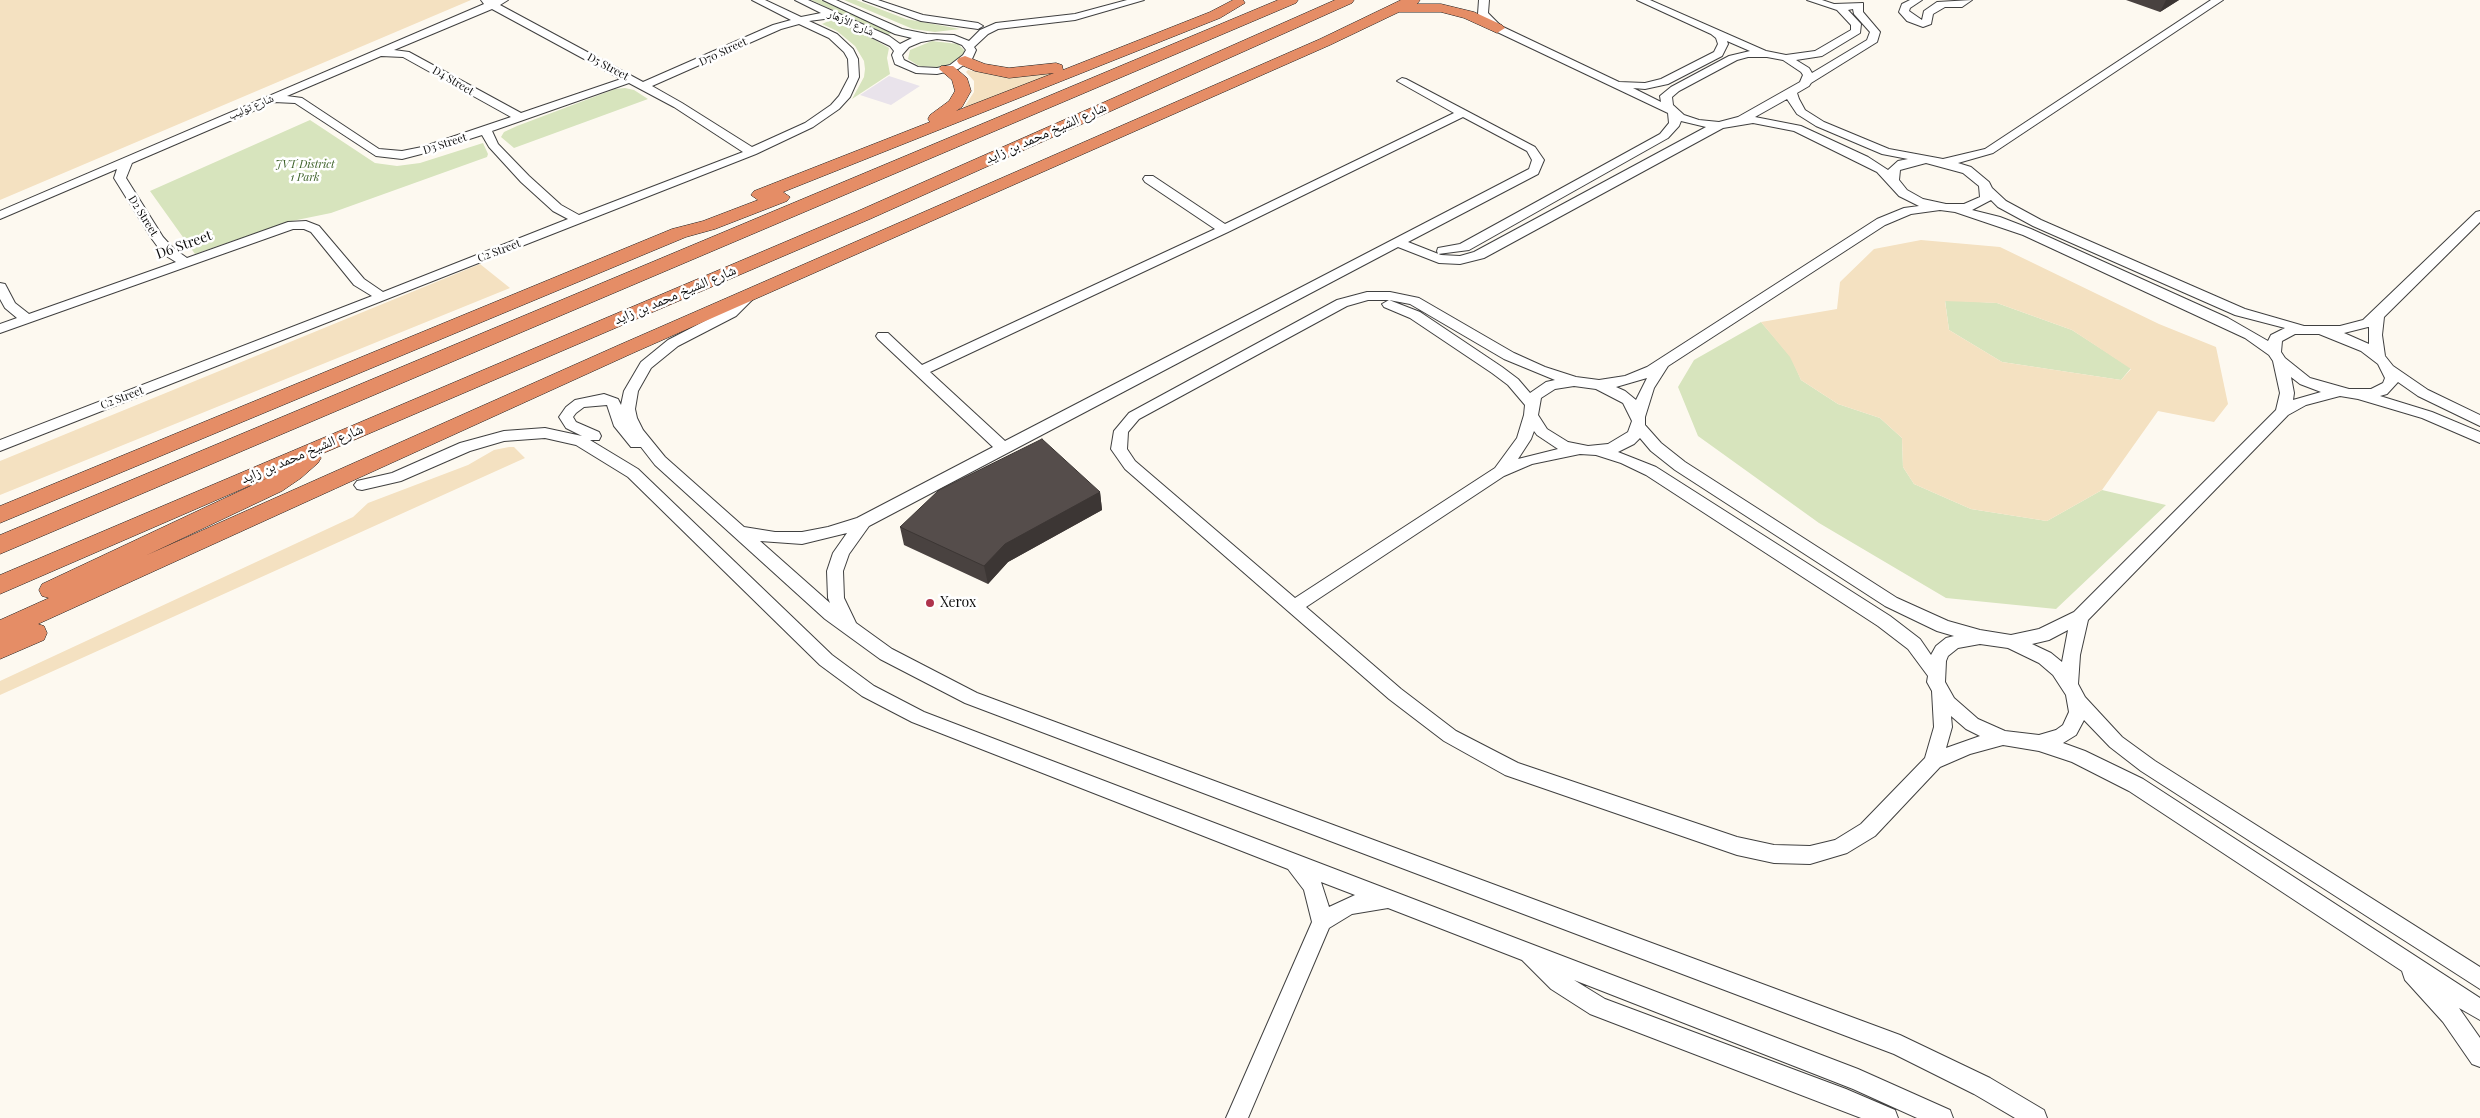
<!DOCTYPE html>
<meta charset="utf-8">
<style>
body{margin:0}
canvas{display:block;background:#fdf9f0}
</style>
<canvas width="2480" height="1118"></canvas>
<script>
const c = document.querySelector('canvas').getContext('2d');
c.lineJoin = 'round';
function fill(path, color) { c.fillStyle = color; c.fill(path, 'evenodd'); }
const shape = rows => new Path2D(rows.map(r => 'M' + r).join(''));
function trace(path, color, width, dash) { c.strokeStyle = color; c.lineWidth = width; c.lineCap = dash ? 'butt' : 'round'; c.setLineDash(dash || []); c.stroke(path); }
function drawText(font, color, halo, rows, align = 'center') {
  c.font = font + ' "Playfair Display","Noto Naskh Arabic",serif'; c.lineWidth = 5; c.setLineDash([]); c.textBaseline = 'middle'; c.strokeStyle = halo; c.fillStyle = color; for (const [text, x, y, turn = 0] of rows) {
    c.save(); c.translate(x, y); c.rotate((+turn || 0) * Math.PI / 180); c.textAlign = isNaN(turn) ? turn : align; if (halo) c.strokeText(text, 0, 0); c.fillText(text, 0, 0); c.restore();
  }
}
const industrial = shape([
 [889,76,920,86,891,105,860,95]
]);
const green = shape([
 [811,0,821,0,893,32,888,35],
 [844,0,856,0,906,19,960,29,935,32,913,29],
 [831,20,852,27,889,48,887,58,890,74,852,99,864,77,865,69,864,61,855,46,837,31,822,24],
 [932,41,958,44,965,51,964,55,954,63,937,67,919,66,908,59,910,50],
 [625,88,634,90,648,99,514,148,501,137,504,132,517,126,615,89],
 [310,120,375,163,397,166,420,163,483,143,488,154,487,157,331,213,287,222,195,254,150,191],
 [1945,300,1997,303,2072,330,2131,368,2121,380,2002,362,1949,330],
 [1761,322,1791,357,1801,380,1838,404,1880,418,1902,438,1903,467,1914,484,1971,509,2047,521,2102,490,2166,505,2056,609,1946,598,1819,523,1698,436,1678,387,1694,360]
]);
const sand = shape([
 [0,0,471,0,0,200],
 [968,70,999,76,1022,77,1059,72,963,109,974,92,974,81,966,72],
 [1921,240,2000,247,2159,324,2216,347,2228,404,2214,422,2158,411,2102,490,2047,521,1971,509,1914,484,1903,467,1902,438,1880,418,1838,404,1801,380,1790,357,1761,322,1837,309,1840,282,1874,249],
 [1945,301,1997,303,2072,330,2131,369,2121,380,2002,362,1949,330],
 [480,264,510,288,0,495,0,461],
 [509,447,514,447,525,458,0,695,0,681,353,517,368,503,468,465,494,450]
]);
const minor = shape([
 [481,0,508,0,500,5,643,82,773,25,791,20,752,0,765,0,801,17,821,13,795,0,808,0,889,36,900,44,912,38,895,34,823,0,836,0,902,29,927,34,954,35,969,41,980,30,996,23,1075,14,1127,0,1144,0,1075,20,998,29,988,34,974,47,976,50,972,59,958,69,937,74,916,73,895,64,892,55,894,51,890,46,832,18,809,21,837,34,853,49,858,59,859,77,850,97,839,109,813,127,756,154,0,451,0,440,372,296,354,285,311,232,304,229,293,229,0,333,0,324,17,318,5,308,0,299,0,283,5,284,15,303,29,314,176,262,163,254,152,239,114,178,117,169,0,219,0,211,484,4,481,0],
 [492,9,621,79,521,113,409,52,394,50,492,9],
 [799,24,829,38,844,52,848,59,849,77,839,96,831,105,805,123,752,147,682,103,652,86,781,29,799,24],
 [937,39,952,41,962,45,966,50,963,55,950,65,937,68,918,67,904,60,902,55,909,47,921,42,937,39],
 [381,56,403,57,511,117,422,147,402,151,379,149,302,98,287,96,381,56],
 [629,83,674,107,743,152,579,215,561,205,529,176,498,144,492,131,629,83],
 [274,102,295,103,376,156,402,159,429,152,482,135,489,147,521,182,553,211,568,219,383,292,364,279,319,226,306,221,288,222,187,258,173,248,163,237,126,178,132,163,274,102],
 [863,0,878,0,923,15,978,23,983,26,978,29,921,21,863,0],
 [1479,0,1489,0,1488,13,1501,26,1619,82,1645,83,1661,79,1714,52,1718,44,1716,38,1711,34,1637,0,1650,0,1766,51,1786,55,1815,51,1851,30,1851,25,1837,10,1807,0,1822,0,1834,4,1863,3,1863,12,1880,32,1877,42,1811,83,1809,86,1797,93,1799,99,1805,110,1824,122,1889,149,1943,159,1985,149,2211,0,2223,0,1993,153,1958,163,1971,167,1989,182,1992,188,2006,201,2041,220,2245,309,2304,326,2340,326,2363,320,2476,212,2480,211,2480,222,2384,317,2382,335,2385,356,2393,366,2428,390,2480,415,2480,426,2418,396,2398,382,2387,394,2380,396,2432,412,2480,432,2480,443,2422,418,2358,399,2340,396,2306,405,2288,415,2088,620,2080,655,2078,684,2085,697,2122,737,2155,761,2480,967,2480,989,2141,771,2110,747,2084,720,2076,735,2063,743,2085,751,2143,779,2480,998,2480,1020,2459,1008,2480,1038,2480,1067,2472,1064,2443,1022,2405,980,2402,971,2129,791,2072,762,2039,751,2003,745,1970,754,1940,767,1875,836,1847,853,1810,864,1774,863,1737,855,1505,775,1444,741,1389,699,1125,469,1111,449,1114,431,1129,413,1337,300,1367,292,1390,292,1419,298,1514,353,1545,367,1576,377,1599,380,1625,376,1647,367,1877,219,1904,208,1919,206,1899,196,1877,172,1794,131,1753,123,1723,128,1484,258,1460,264,1439,263,1398,247,869,526,849,554,843,571,844,598,856,623,892,649,977,693,1900,1035,1990,1078,2044,1110,2047,1118,2015,1118,1974,1094,1894,1054,965,703,880,659,825,619,655,465,641,447,631,447,614,426,607,405,584,407,576,413,573,417,576,422,599,432,601,436,599,440,590,440,638,469,832,655,874,686,924,712,1858,1069,1950,1110,1953,1118,1917,1118,1853,1089,1574,980,1605,999,1846,1089,1895,1110,1898,1118,1861,1118,1590,1014,1551,989,1522,960,1388,908,1352,914,1329,928,1248,1118,1226,1118,1312,922,1304,890,1288,869,912,722,862,696,820,665,628,477,576,445,545,438,504,441,470,451,401,481,362,490,357,489,354,485,357,481,392,473,460,443,504,431,545,428,582,436,566,428,559,417,566,407,575,400,604,394,618,399,621,405,624,391,641,362,668,340,726,310,742,295,747,294,754,298,736,316,678,346,651,368,638,391,635,409,637,418,643,430,665,457,744,527,775,532,802,532,828,527,857,518,993,447,878,339,876,336,878,333,888,333,922,365,1215,229,1145,182,1143,179,1145,176,1153,176,1225,224,1454,113,1397,81,1402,78,1406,79,1535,147,1544,160,1538,174,1408,242,1441,255,1460,256,1474,252,1706,127,1681,121,1679,126,1668,138,1469,250,1438,254,1437,251,1438,248,1460,244,1660,134,1669,123,1668,113,1493,30,1478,14,1479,0],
 [1853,9,1854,14,1870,32,1867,40,1812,73,1809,68,1796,60,1822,56,1860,33,1861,24,1848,10,1853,9],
 [1727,41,1750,51,1729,56,1671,87,1660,96,1661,102,1633,88,1645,89,1668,84,1722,56,1728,44,1727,41],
 [1748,57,1767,57,1783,60,1801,72,1803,75,1800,82,1738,117,1719,122,1699,120,1684,115,1673,105,1672,97,1679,91,1737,60,1748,57],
 [1787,99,1797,114,1816,126,1882,154,1908,159,1898,161,1888,170,1868,157,1801,126,1755,117,1787,99],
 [1463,117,1527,151,1532,160,1529,169,1005,441,930,372,1228,232,1463,117],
 [1926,163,1963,173,1979,186,1980,197,1964,204,1946,204,1923,199,1907,190,1899,180,1900,170,1926,163],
 [1991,200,1998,207,2033,226,2235,315,2285,328,2271,335,2268,341,2228,318,2031,229,2000,217,1972,210,1991,200],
 [1940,210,1955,212,2023,235,2245,338,2269,355,2273,361,2280,393,2276,410,2074,612,2039,629,2011,635,1980,630,1948,621,1897,598,1685,462,1661,443,1645,425,1645,417,1654,388,1668,366,1885,225,1911,214,1940,210],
 [1368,300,1389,300,1382,304,1384,307,1410,318,1492,373,1508,385,1525,405,1524,415,1517,438,1495,468,1295,598,1135,461,1127,449,1128,432,1139,419,1347,306,1368,300],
 [1389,300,1410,304,1504,359,1555,380,1546,382,1530,393,1518,379,1502,367,1420,312,1389,300],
 [2369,327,2369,344,2344,333,2368,327,2369,327],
 [2295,334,2319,334,2361,351,2378,364,2385,378,2383,383,2371,389,2349,389,2310,378,2285,358,2281,352,2282,341,2295,334],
 [2291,377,2300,384,2321,392,2293,400,2294,393,2291,377],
 [1647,378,1636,400,1625,391,1616,387,1647,378],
 [1574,386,1596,389,1623,403,1632,421,1628,432,1608,444,1588,446,1568,442,1547,429,1538,415,1541,398,1555,389,1574,386],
 [1534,431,1537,435,1558,449,1518,459,1531,439,1534,431],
 [1640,438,1651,451,1675,470,1885,606,1937,631,1954,636,1946,638,1936,646,1931,655,1920,639,1890,616,1656,467,1618,452,1634,444,1640,438],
 [1580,454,1596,455,1621,463,1646,475,1878,626,1908,649,1928,676,1927,682,1932,691,1934,727,1925,758,1861,824,1835,840,1810,846,1774,845,1737,837,1518,763,1456,731,1401,689,1306,607,1504,476,1532,464,1580,454],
 [847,533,833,553,827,571,828,598,830,603,760,541,802,544,847,533],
 [2068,630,2062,662,2051,653,2032,644,2049,640,2068,630],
 [1980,644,2008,648,2039,663,2053,675,2066,695,2069,712,2063,725,2056,730,2039,735,2005,731,1978,719,1954,698,1945,682,1946,661,1948,656,1958,648,1980,644],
 [1951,716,1966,729,1980,736,1946,748,1952,727,1951,716],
 [1321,882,1355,895,1329,907,1321,882],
 [1910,0,1922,0,1910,8,1909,11,1922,20,1924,11,1937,2,1972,0,1962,7,1945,7,1933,14,1931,24,1923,27,1907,21,1899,12,1902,4,1910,0]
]);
const highway = shape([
 [1233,0,1243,0,1245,3,1220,18,783,192,790,197,787,201,715,229,686,237,0,523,0,506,672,229,703,221,758,200,751,195,754,191,930,122,928,119,930,115,949,101,955,91,952,80,939,69,941,66,953,66,967,78,971,91,962,107,956,111,1054,73,1009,78,975,71,959,64,957,61,959,58,965,56,985,64,1009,68,1056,63,1062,65,1063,70,1210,12,1233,0],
 [1278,0,1298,0,1296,3,0,554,0,535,1278,0],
 [1335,0,1354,0,1352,3,870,219,319,455,321,458,318,463,301,478,282,491,147,555,619,345,1320,39,1401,0,1420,0,1417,4,1441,4,1474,12,1502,25,1505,28,1497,33,1464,18,1441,12,1399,12,1330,45,633,353,38,624,44,626,47,633,44,640,0,659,0,620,49,598,42,596,39,590,42,584,272,476,0,594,0,575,858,211,1335,0]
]);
const wall = shape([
 [2126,0,2179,0,2160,12],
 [1100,492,1102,510,1008,562,988,584,904,545,900,527]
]);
const shadedWall = shape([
 [2166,0,2179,0,2160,12],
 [1100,492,1102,510,1008,562,988,584,984,566,1005,544]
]);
const building = shape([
 [1042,439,1100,492,1005,544,984,566,900,527,939,490,1042,439]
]);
const markers = [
 [930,603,5,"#af344c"]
];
const farStreetnames = [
 ["شارع الأزهار",851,23,24],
 ["D70 Street",723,52,-25],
 ["D5 Street",608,67,28],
 ["D4 Street",453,81,30],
 ["شارع توليب",251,107,-23],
 ["D3 Street",445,144,-18],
 ["D2 Street",143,216,58],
 ["C2 Street",499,251,-21],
 ["C2 Street",122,398,-21]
];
const farParknames = [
 ["JVT District",305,165],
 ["1 Park",305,178]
];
const streetNames = [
 ["شارع الشيخ محمد بن زايد",1046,133,-24],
 ["D6 Street",184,245,-20],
 ["شارع الشيخ محمد بن زايد",675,295,-23],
 ["شارع الشيخ محمد بن زايد",302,454,-23]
];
const poiNames = [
 ["Xerox",940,603]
];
fill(industrial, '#e9e3eb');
fill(green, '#d7e4bd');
fill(sand, '#f4e1c1');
trace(minor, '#404040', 2);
trace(highway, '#1e1e1e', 1);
fill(minor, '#fff');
fill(highway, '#e58d66');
fill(wall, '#494240');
fill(shadedWall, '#3c3634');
fill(building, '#554d4b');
trace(building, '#3c3634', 1);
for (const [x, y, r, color] of markers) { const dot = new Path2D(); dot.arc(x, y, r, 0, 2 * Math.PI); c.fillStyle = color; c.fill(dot); trace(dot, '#fff', 2); }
drawText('11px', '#0d0d0d', '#fff', farStreetnames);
drawText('italic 11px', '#395e25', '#fff', farParknames);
drawText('14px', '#0d0d0d', '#fff', streetNames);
drawText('14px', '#0d0d0d', '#fff', poiNames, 'left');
</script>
